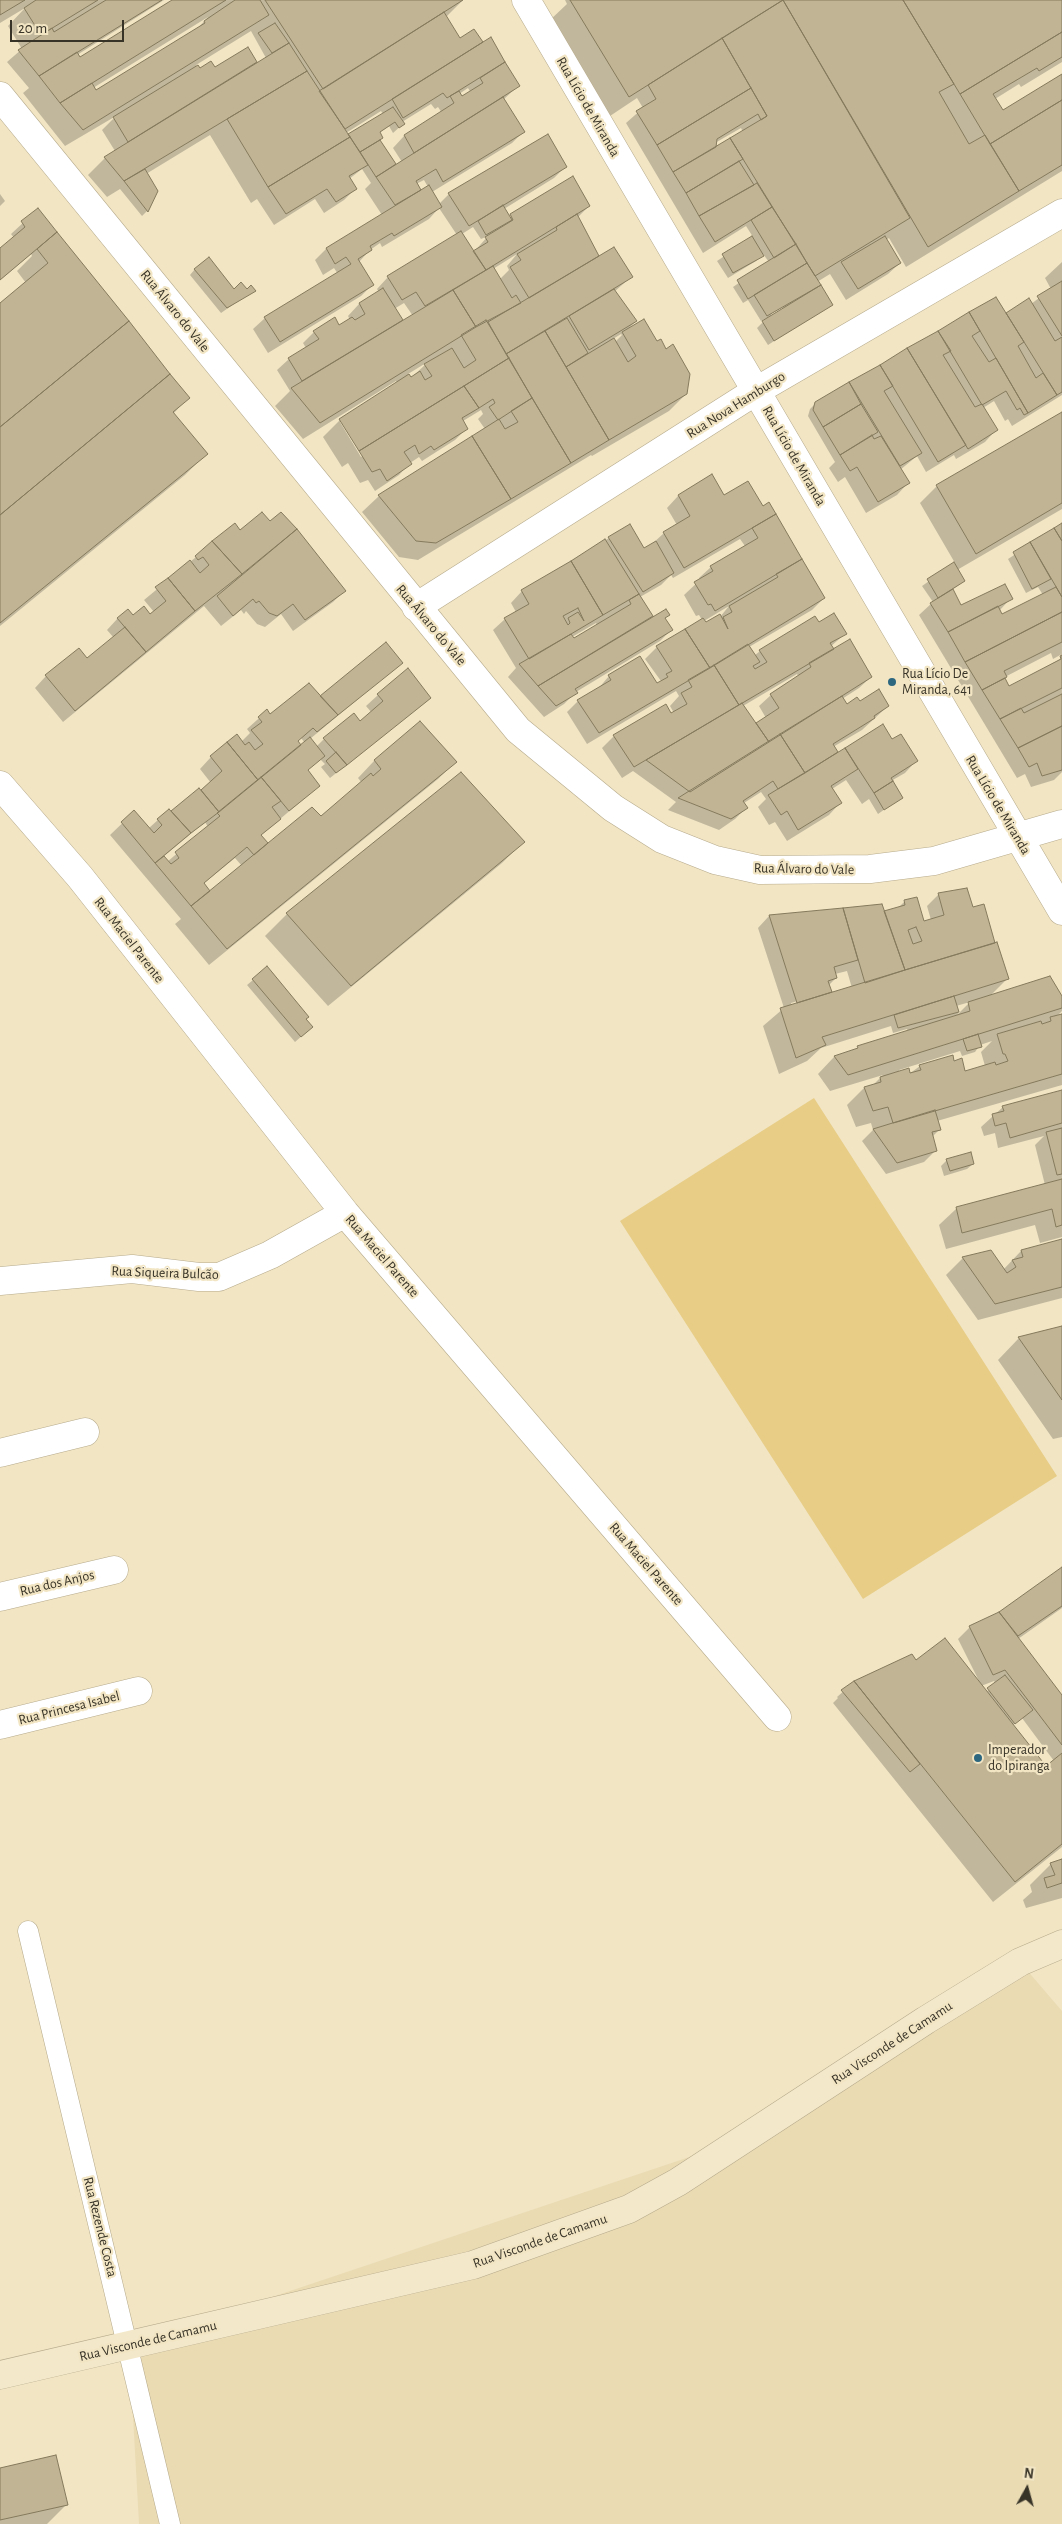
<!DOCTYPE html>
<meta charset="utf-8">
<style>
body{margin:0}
#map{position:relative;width:1062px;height:2524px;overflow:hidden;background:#f1e5c4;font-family:"Alegreya Sans",sans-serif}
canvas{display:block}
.north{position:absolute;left:1002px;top:2464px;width:50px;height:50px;-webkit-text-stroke:4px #f1e5c4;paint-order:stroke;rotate:7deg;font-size:14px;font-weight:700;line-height:20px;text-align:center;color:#383327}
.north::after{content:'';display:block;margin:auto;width:18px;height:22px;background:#383327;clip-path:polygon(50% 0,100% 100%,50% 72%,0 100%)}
.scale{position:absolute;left:10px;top:20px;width:114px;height:22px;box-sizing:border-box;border:2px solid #383327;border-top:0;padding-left:6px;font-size:15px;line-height:18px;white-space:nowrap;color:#383327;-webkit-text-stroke:4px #f1e5c4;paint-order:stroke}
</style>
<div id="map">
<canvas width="1062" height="2524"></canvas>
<div class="north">N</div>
<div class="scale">20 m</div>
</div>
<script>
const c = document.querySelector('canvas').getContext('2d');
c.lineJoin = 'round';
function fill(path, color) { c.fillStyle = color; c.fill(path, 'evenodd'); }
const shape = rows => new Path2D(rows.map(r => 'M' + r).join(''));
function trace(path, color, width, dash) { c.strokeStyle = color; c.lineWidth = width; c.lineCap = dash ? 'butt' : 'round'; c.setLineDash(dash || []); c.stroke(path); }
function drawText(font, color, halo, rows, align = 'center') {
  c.font = font + ' "Alegreya Sans",sans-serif'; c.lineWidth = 4.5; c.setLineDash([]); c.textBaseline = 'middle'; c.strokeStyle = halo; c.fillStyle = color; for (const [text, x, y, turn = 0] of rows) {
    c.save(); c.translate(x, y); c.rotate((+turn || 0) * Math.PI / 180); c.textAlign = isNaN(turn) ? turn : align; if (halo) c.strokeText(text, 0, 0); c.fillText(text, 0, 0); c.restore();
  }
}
const built = shape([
 [1020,1962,1062,2011,1062,2524,139,2524,129,2345,746,2138]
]);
const green = shape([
 [814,1098,1057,1476,863,1599,620,1221]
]);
const shadow = shape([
 [0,0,164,0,77,55,80,59,175,0,463,0,446,17,460,40,474,31,482,44,490,39,518,86,503,100,523,132,512,143,432,192,439,204,449,194,565,167,554,178,504,209,509,217,589,206,577,218,599,258,631,277,614,292,636,321,626,331,686,394,669,411,592,456,591,455,418,560,399,557,362,512,379,496,485,429,478,419,483,414,481,410,463,421,467,428,455,440,422,461,419,457,410,463,399,475,375,491,368,480,360,483,348,463,342,467,323,437,340,420,397,383,396,381,303,439,275,406,290,391,277,370,289,359,306,348,303,343,314,332,339,327,350,320,348,316,359,304,379,292,377,289,388,277,457,235,439,208,429,219,382,247,380,243,370,250,358,263,372,285,361,296,268,353,253,329,265,318,338,274,334,268,323,275,315,260,326,249,382,215,365,189,371,183,362,169,349,179,355,189,344,200,324,213,315,199,274,225,257,199,251,203,210,135,146,174,147,211,142,216,120,189,107,197,88,175,105,158,115,151,102,130,116,116,65,146,23,93,29,88,7,62,22,49,8,26,25,8,0,23],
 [208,17,197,29,95,92,93,88],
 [251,31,266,58,257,64,247,49,215,69,199,70,196,65],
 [468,88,471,93,462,98,459,94],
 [431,104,435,109,438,107,442,113,404,136,393,148,402,162,396,166,379,141,379,133,389,126,393,133,403,124,402,122],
 [381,111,383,114,348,137,346,133],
 [424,180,428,187,421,191,416,184],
 [473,227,481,239,488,236,473,253,462,234],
 [517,254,507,266,509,270,499,280,493,269],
 [404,303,413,316,398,324,402,320,394,309],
 [621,334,622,335,615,342,613,339],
 [426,363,427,363,411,378,408,374],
 [340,422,343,422,364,455,361,457],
 [565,0,1062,0,1062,62,1021,87,1019,84,995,99,1002,112,1062,74,1062,171,906,267,889,238,886,240,900,263,888,274,846,300,830,274,817,282,831,304,768,345,757,328,767,318,761,321,748,300,743,303,733,287,769,262,763,254,756,261,728,278,717,261,753,237,746,226,703,253,626,123,643,108,637,98,607,118,549,21,567,4],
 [741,128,743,132,715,149,715,143],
 [783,307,784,309,772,316,771,314],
 [0,194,5,201,0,206],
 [38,209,188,398,173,414,206,454,185,475,0,626,0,304,26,283,17,271,32,256,31,254,0,280,0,250,14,238,11,234],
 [1062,262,1062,395,1012,426,1008,419,1005,421,994,401,983,408,996,430,985,442,956,459,954,455,926,472,917,456,900,470,908,483,897,495,866,513,845,477,838,482,829,468,835,462,808,416,810,409,816,403,995,298,1006,315,1029,300,1031,304,1051,289,1045,278],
 [195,269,234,290,254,290,221,313,190,275],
 [1062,414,1062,509,957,570,964,581,952,590,961,607,1011,598,1000,610,1002,616,1043,595,1038,587,1026,593,1008,559,1062,524,1062,654,1053,659,1051,653,1003,678,1008,688,1062,658,1062,772,1054,780,1031,787,1025,774,1017,778,919,615,933,602,922,586,955,563,920,503,937,486],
 [712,476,724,497,762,508,824,598,812,610,749,647,754,656,760,651,818,623,845,634,830,647,871,677,859,688,842,699,846,706,859,703,888,706,862,730,833,747,837,754,883,726,892,741,916,761,905,773,891,781,902,797,878,814,869,799,862,804,846,780,832,789,840,803,829,815,787,841,775,822,769,825,758,807,766,799,761,792,744,803,747,807,735,819,719,830,668,810,676,802,633,771,622,778,602,748,614,736,674,713,670,706,679,696,676,691,587,744,567,712,578,701,598,689,609,676,656,685,661,681,645,659,657,647,702,620,699,615,696,616,684,595,700,580,699,578,711,567,745,546,740,539,673,578,671,575,661,585,640,597,653,618,668,615,665,619,671,630,660,641,576,692,564,704,544,717,508,677,516,668,493,630,505,619,516,612,511,603,522,591,609,538,644,549,652,544,664,533,677,525,667,508,678,496],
 [729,606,720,617,705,624,704,621],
 [596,623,597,625,573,639,572,637],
 [797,674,799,677,771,695,759,706,766,718,755,724,743,706],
 [281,514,344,591,333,602,293,631,281,614,265,627,257,624,246,611,244,614,241,610,221,626,204,606,63,722,35,688,46,676,87,660,114,638,107,630,118,618,149,616,154,612,144,600,196,557,240,531,270,523],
 [401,663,310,739,316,747,324,739,360,722,372,713,366,706,378,695,430,698,330,778,321,767,325,764,320,759,307,771,319,786,260,836,268,845,321,818,362,783,358,778,374,761,420,722,455,762,438,779,209,965,175,924,181,919,110,835,134,812,149,828,169,810,171,813,199,790,201,792,211,783,200,769,211,757,241,742,250,733,247,729,267,711,270,715,320,697],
 [301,738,305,743,301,747,297,742],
 [205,822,208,827,167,862,163,857],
 [235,858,242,866,210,893,203,884],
 [461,774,523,842,502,863,328,1006,265,936,287,914],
 [967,889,972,908,994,944,1007,979,989,997,1062,998,1062,1011,1056,1017,1062,1015,1062,1085,937,1121,940,1129,932,1137,936,1150,924,1162,886,1174,862,1141,873,1130,871,1123,856,1127,847,1105,864,1088,872,1086,883,1075,830,1091,818,1074,834,1057,908,1032,907,1029,893,1033,891,1026,821,1048,807,1061,779,1074,763,1026,784,1008,758,928,769,916,881,905,883,912,898,908,905,901,923,922,931,920,927,906,938,895],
 [847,971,852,988,831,994,828,986,836,978,835,974],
 [821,994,822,996,792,1006,791,1003],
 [970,1002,958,1014,956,1006],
 [992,1041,981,1052,985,1066,964,1072,954,1062,920,1066,909,1074,900,1072,899,1070,960,1051,962,1056,975,1052,980,1045],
 [253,980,305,1019,312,1027,295,1042,247,985],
 [1062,1092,1062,1237,1040,1243,1035,1225,946,1249,939,1225,956,1209,1045,1185,1035,1145,1044,1136,998,1148,995,1133,984,1136,981,1127,1003,1107],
 [947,1160,973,1164,967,1169,944,1176,941,1166],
 [1062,1241,1062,1298,978,1320,946,1275,963,1258,1003,1270,1021,1251],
 [1062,1327,1062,1437,1053,1439,998,1360,1019,1338],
 [1062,1569,1062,1608,1018,1639,1062,1697,1062,1847,993,1902,833,1703,838,1698,837,1697,854,1682,911,1655,916,1662,980,1683,958,1639,970,1627,1000,1613],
 [994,1681,996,1684,986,1692,981,1686],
 [1022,1718,1054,1761,1046,1768,1012,1726],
 [1062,1860,1062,1898,1026,1908,1023,1900,1032,1892,1030,1885,1051,1864],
 [0,2469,66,2505,47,2524,0,2524]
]);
const building = shape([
 [0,0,25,0,0,15,0,0],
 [36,0,98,0,41,35,24,8,36,0],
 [106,0,162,0,39,76,18,50,52,28,54,32,106,0],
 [172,0,226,0,60,103,39,76,77,52,80,57,172,0],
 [235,0,260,0,269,15,83,130,60,103,92,83,96,90,205,23,204,21,235,0],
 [265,0,463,0,323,89,265,0],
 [570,0,783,0,629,97,570,0],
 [783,0,910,218,815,276,730,138,767,116,722,38,783,0],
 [783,0,903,0,954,84,939,92,969,144,985,135,1019,191,928,247,783,0],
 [903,0,1062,0,1062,32,960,94,903,0],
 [444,12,460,38,474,29,483,42,345,129,319,91,444,12],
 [275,23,289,43,272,53,258,33,275,23],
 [1062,32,1062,57,1039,71,1037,68,993,94,1003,110,1062,74,1062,100,990,144,960,94,1062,32],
 [491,37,505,62,447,98,443,93,403,118,392,99,491,37],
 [722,38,751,88,657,145,636,111,656,99,648,85,722,38],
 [289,43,307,71,124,181,104,157,289,43],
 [248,47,257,62,128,142,113,117,198,65,200,68,211,61,215,67,248,47],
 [505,62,520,86,414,153,404,135,454,103,450,96,459,91,462,96,483,83,480,78,505,62],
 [307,71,350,137,268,187,227,119,307,71],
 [751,88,767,116,761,120,758,114,717,139,716,147,673,172,657,145,751,88],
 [503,97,525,132,443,182,436,169,416,181,421,190,395,205,376,177,503,97],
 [1062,100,1062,165,1019,191,990,144,1062,100],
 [393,107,405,124,399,128,395,122,380,132,383,138,360,152,348,134,393,107],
 [548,134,567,167,469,226,448,193,548,134],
 [350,137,368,165,349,176,357,189,336,202,327,189,286,214,268,187,350,137],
 [730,138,743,159,686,193,673,172,730,138],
 [380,140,396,164,376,177,360,152,380,140],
 [739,161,754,185,699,216,686,193,739,161],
 [145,169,158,191,148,212,124,181,145,169],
 [573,176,590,206,486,270,473,251,488,242,485,237,513,220,510,214,573,176],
 [757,183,772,207,715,242,699,216,757,183],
 [429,185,442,207,394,236,392,233,370,246,372,250,358,259,374,285,280,342,264,317,351,264,346,257,335,264,326,248,429,185],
 [503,205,512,220,486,235,478,221,503,205],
 [772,207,796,244,774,258,751,220,772,207],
 [38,208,57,232,0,280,0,248,25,227,21,221,38,208],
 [577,214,599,256,529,298,510,267,521,260,517,254,557,230,556,227,577,214],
 [461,231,486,270,425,306,416,292,402,300,387,276,461,231],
 [57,232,129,321,0,427,0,303,48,263,37,249,57,232],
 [752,236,764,256,733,273,722,254,752,236],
 [885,236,901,263,858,289,841,262,885,236],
 [796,244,807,263,748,299,737,280,796,244],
 [614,247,633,277,506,354,488,322,614,247],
 [209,257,234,289,241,282,247,289,251,285,256,291,227,308,194,269,209,257],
 [807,263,821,285,767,316,754,295,807,263],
 [493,266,512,298,516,295,521,303,476,327,453,290,493,266],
 [1062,281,1062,336,1037,296,1062,281],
 [821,285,833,305,774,341,762,321,821,285],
 [383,288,403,320,302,381,288,358,319,339,313,331,335,317,339,325,352,317,355,320,365,314,359,303,383,288],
 [614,289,637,321,589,350,569,316,614,289],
 [453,290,476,327,320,423,291,388,453,290],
 [996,297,1024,342,1018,346,1036,378,1043,373,1057,395,1028,413,969,312,996,297],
 [1029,298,1055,341,1062,337,1062,392,1057,395,1006,313,1029,298],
 [969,312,980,331,972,336,989,362,996,358,1028,413,1024,415,1020,408,1017,410,1006,391,982,405,938,331,969,312],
 [567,318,588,353,566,367,545,331,567,318],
 [644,319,657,341,661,339,666,349,673,344,690,374,687,394,609,440,566,367,614,338,628,362,636,356,622,332,644,319],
 [486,320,509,358,359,451,339,419,409,374,411,377,420,371,425,380,432,376,424,364,452,348,464,368,476,360,461,335,486,320],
 [129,321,170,374,0,515,0,427,129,321],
 [545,331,609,440,571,463,506,354,545,331],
 [938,331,951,351,943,355,975,407,982,404,998,430,968,449,907,348,938,331],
 [907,348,966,445,938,462,880,365,907,348],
 [509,358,532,398,498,420,489,407,495,403,493,399,479,408,464,386,509,358],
 [880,365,893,386,884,391,922,453,900,466,849,382,880,365],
 [170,374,190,398,173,412,208,454,0,623,0,515,170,374],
 [849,382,861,404,823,427,813,410,815,402,849,382],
 [464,386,479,408,462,418,468,429,434,450,431,446,419,454,415,445,404,452,412,464,387,481,380,469,372,472,359,451,464,386],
 [532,398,571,463,511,499,472,436,499,419,505,429,518,422,511,411,532,398],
 [861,404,878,432,840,455,823,427,861,404],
 [1062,412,1062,503,976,554,936,485,1062,412],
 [872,435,874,439,881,436,910,483,878,502,857,467,850,471,840,455,872,435],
 [472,436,511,499,436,543,416,541,378,495,472,436],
 [712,474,724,495,748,481,763,506,769,502,776,514,684,568,663,532,690,516,678,495,712,474],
 [262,512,270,521,281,512,297,529,242,574,212,541,235,523,240,530,262,512],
 [776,514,802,559,715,611,711,604,708,605,694,582,713,571,710,566,758,538,752,528,776,514],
 [1062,523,1062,541,1054,528,1062,523],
 [630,524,644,548,656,541,674,573,643,592,608,537,630,524],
 [1054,528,1062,541,1062,597,1030,542,1054,528],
 [297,529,346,591,305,620,293,604,277,616,269,613,259,601,256,603,253,599,233,616,217,596,297,529],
 [605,539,639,594,603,615,571,561,605,539],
 [212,541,242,574,195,611,168,578,190,560,200,573,209,565,203,557,198,560,195,556,212,541],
 [1030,542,1051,579,1032,589,1013,552,1030,542],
 [802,559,825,598,710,668,685,629,703,618,706,622,720,614,728,629,723,617,732,612,729,606,778,577,776,574,802,559],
 [571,561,603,615,529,659,504,618,529,604,521,590,571,561],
 [578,608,584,621,578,612,568,618,570,623,568,625,563,616,578,608],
 [954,562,965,581,938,598,927,579,954,562],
 [168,578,195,611,146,652,117,618,128,609,133,615,144,606,150,614,166,601,155,587,168,578],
 [1005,584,1013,599,948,632,930,603,953,589,961,605,1005,584],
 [1056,587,1062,597,1062,612,965,662,948,632,998,606,1002,614,1056,587],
 [639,594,653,616,538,686,519,664,571,634,574,638,631,604,629,600,639,594],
 [666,609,670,615,665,618,673,630,575,689,578,693,556,706,538,686,666,609],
 [1062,612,1062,642,1004,671,1007,677,1005,678,982,690,965,662,1062,612],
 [834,613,847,634,830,643,834,649,739,705,714,665,748,644,760,662,753,666,755,669,767,662,759,650,815,616,819,622,834,613],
 [125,627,146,652,75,711,45,675,79,648,87,658,125,627],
 [685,629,710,668,599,733,577,700,611,680,608,675,640,656,657,683,668,677,666,674,672,671,656,646,685,629],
 [850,639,872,677,769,742,756,723,779,708,770,694,811,667,809,663,850,639],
 [386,642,403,663,338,715,320,696,386,642],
 [1062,655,1062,688,1000,719,982,690,1005,678,1009,686,1061,659,1060,656,1062,655],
 [714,665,739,705,634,767,613,735,666,704,671,713,687,704,681,693,692,687,688,680,714,665],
 [408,668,431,698,347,765,323,738,354,713,360,721,383,701,377,694,408,668],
 [309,683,338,715,317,732,313,728,298,741,301,745,258,780,227,742,237,734,245,745,249,742,255,750,263,744,251,730,262,722,258,717,267,709,270,714,309,683],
 [879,689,889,706,874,716,875,718,833,744,838,752,805,773,780,734,842,696,847,704,857,697,860,701,879,689],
 [1062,694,1062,726,1018,748,1000,719,1021,708,1024,713,1062,694],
 [742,703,769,742,690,792,646,760,742,703],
 [420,721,457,762,227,949,191,906,312,807,321,816,371,773,373,776,381,769,374,760,420,721],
 [883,724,892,739,901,734,918,761,891,778,893,781,874,793,845,748,883,724],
 [1062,726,1062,770,1042,776,1037,763,1029,767,1018,748,1062,726],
 [780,734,805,773,778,789,773,781,743,801,748,808,731,819,678,798,780,734],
 [310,737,325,756,308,770,320,786,289,811,261,777,310,737],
 [227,742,258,780,219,812,201,790,222,771,210,756,227,742],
 [845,748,858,769,831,786,842,803,798,830,787,811,781,815,768,795,845,748],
 [336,752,347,765,336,773,326,761,336,752],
 [461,772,525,842,351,986,286,913,461,772],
 [261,777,281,801,272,807,281,819,261,835,268,843,254,855,247,847,204,883,210,891,191,906,155,863,164,856,171,864,179,858,175,852,220,816,217,813,261,777],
 [893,781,903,798,884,810,874,793,893,781],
 [199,788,219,812,191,833,171,811,199,788],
 [169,809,191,833,155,863,121,822,134,810,154,833,162,825,157,819,169,809],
 [967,888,973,907,984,904,995,943,905,970,884,911,905,905,904,900,917,897,924,921,944,915,938,893,967,888],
 [916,927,922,941,913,944,908,930,916,927],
 [882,904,905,970,865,983,843,908,882,904],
 [843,908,858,960,834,967,837,978,828,981,832,992,797,1003,769,915,843,908],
 [997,942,1009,979,822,1037,826,1045,796,1058,780,1008,997,942],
 [267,966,309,1017,306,1019,313,1027,301,1037,252,979,267,966],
 [1050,976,1062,996,1062,1008,848,1075,834,1056,858,1048,857,1046,970,1011,968,1002,1050,976],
 [954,996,959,1012,898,1028,894,1015,954,996],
 [1062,1014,1062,1074,897,1122,893,1123,888,1107,873,1111,864,1087,881,1082,880,1077,909,1068,910,1073,921,1070,919,1065,953,1055,954,1061,962,1058,965,1071,995,1062,996,1065,1008,1061,1005,1054,1003,1054,997,1034,1041,1021,1042,1024,1051,1021,1050,1017,1062,1014],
 [978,1034,982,1047,967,1051,963,1039,978,1034],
 [1062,1090,1062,1123,1010,1138,1006,1123,995,1126,992,1114,1004,1111,1002,1106,1062,1090],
 [935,1110,941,1130,932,1132,937,1151,897,1163,873,1129,935,1110],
 [1062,1128,1062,1174,1057,1175,1046,1132,1062,1128],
 [971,1152,974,1164,950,1171,946,1159,971,1152],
 [1062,1179,1062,1225,1056,1227,1052,1209,962,1233,956,1207,1062,1179],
 [1062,1239,1062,1287,995,1304,962,1257,991,1250,1007,1273,1016,1267,1012,1260,1023,1257,1021,1250,1062,1239],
 [1062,1326,1062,1400,1018,1337,1062,1326],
 [1062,1567,1062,1606,1018,1636,999,1612,1062,1567],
 [999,1612,1062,1695,1062,1745,1005,1670,993,1675,969,1626,999,1612],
 [945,1638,1046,1766,1062,1753,1062,1844,1015,1882,854,1681,912,1654,916,1660,945,1638],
 [1005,1675,1033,1710,1015,1724,987,1688,1005,1675],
 [854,1681,920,1764,910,1772,841,1690,854,1681],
 [1062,1859,1062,1883,1047,1888,1044,1878,1055,1875,1050,1863,1062,1859],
 [56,2455,68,2505,0,2520,0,2468,56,2455]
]);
const lane = shape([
 [28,1931,170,2524]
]);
const street = shape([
 [526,0,1062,911],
 [0,96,518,730,613,808,662,839,715,860,760,870,870,869,934,861,1062,824],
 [416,607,756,391,1062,213],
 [0,785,80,877,345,1213,777,1717],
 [0,1281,132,1269,199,1277,219,1277,270,1255,345,1213],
 [0,1453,85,1432],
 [0,1597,114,1570],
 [0,1725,138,1691]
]);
const secondary = shape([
 [0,2375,473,2265,629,2209,678,2182,926,2020,1020,1962,1062,1944]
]);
const markers = [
 [892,682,5,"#2c667f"],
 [978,1758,5,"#2c667f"]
];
const streetNames = [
 ["Rua Lício de Miranda",588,107,60],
 ["Rua Álvaro do Vale",175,311,51],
 ["Rua Nova Hamburgo",736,405,-32],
 ["Rua Lício de Miranda",794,456,60],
 ["Rua Álvaro do Vale",431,625,50],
 ["Rua Lício de Miranda",998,805,59],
 ["Rua Álvaro do Vale",804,869,1],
 ["Rua Maciel Parente",129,940,52],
 ["Rua Maciel Parente",382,1256,49],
 ["Rua Siqueira Bulcão",165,1273,2],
 ["Rua Maciel Parente",646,1564,49],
 ["Rua dos Anjos",57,1583,-13],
 ["Rua Princesa Isabel",69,1708,-14],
 ["Rua Visconde de Camamu",892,2043,-33],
 ["Rua Rezende Costa",100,2227,76],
 ["Rua Visconde de Camamu",540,2241,-19],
 ["Rua Visconde de Camamu",148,2341,-13]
];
const poiNames = [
 ["Rua Lício De",902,674],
 ["Miranda, 641",902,690],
 ["Imperador",988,1750],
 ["do Ipiranga",988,1766]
];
fill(built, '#eadbb3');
fill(green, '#e7cd86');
fill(shadow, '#0003');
fill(building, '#c0b495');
trace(building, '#857a5c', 1);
trace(lane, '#b6aa8b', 21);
trace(street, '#b6aa8b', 29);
trace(secondary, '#b6aa8b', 29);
trace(lane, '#fff', 20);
trace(street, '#fff', 28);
trace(secondary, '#f3e8ca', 28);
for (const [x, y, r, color] of markers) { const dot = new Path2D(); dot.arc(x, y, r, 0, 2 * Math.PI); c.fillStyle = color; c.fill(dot); trace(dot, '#f1e5c4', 2); }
drawText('14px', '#383327', '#f1e5c4', streetNames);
drawText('14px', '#383327', '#f1e5c4', poiNames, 'left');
</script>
